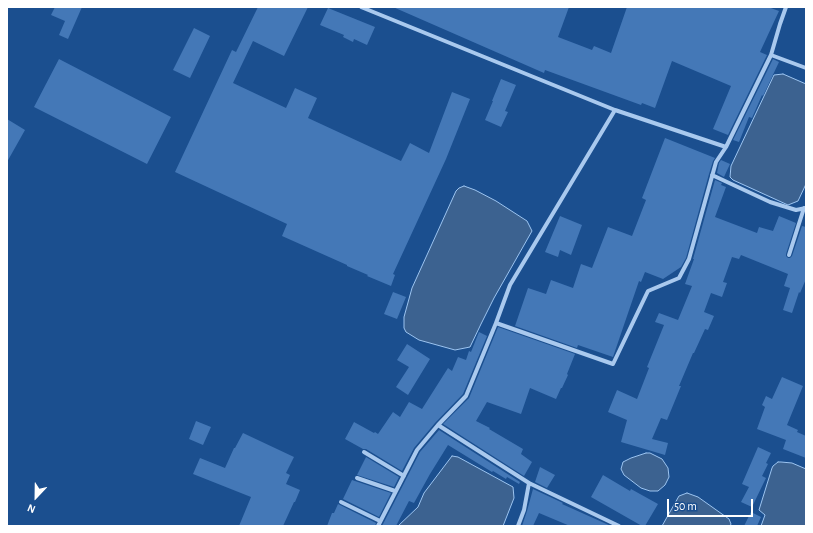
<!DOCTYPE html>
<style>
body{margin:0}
#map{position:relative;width:813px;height:533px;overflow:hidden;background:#1b4f8f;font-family:"Alegreya Sans",sans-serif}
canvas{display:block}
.frame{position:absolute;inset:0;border:8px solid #fff;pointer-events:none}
.north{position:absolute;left:16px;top:477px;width:40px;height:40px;-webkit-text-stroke:3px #1b4f8f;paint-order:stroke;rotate:202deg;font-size:11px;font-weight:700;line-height:16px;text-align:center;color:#fff}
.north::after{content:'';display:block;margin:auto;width:14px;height:18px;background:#fff;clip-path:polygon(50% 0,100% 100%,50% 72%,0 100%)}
.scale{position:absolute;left:667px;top:499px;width:86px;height:18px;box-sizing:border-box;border:2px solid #fff;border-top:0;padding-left:5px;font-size:12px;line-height:14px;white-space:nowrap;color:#fff;-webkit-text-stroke:3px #1b4f8f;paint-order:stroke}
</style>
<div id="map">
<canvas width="813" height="533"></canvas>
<div class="frame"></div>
<div class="north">N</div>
<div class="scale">50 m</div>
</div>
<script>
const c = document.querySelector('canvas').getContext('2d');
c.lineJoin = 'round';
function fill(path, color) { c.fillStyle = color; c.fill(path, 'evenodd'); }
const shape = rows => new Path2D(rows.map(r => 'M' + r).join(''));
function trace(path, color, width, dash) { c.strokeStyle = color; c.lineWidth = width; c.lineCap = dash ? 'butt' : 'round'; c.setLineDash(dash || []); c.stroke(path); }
const water = shape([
 [783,74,806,84,806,184,798,201,788,205,733,180,730,177,731,166,774,75,783,74],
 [464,186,475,190,496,201,527,221,532,231,494,298,481,324,470,347,455,350,419,340,406,332,404,328,404,317,412,288,456,191,459,188,464,186],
 [646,453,650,453,662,459,668,468,669,477,665,485,658,491,650,491,641,488,624,475,621,469,623,462,631,458,646,453],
 [452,456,458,457,513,487,514,498,503,526,398,526,418,507,424,493,452,456],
 [778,462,781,462,792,463,806,469,806,526,761,526,765,515,759,510,772,468,773,466,778,462],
 [687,493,698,497,729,519,731,524,730,526,662,526,679,496,687,493]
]);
const building = shape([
 [55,7,82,7,68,39,59,35,65,21,51,15],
 [258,7,308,7,284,56,253,41,233,83,286,108,295,88,317,98,308,118,401,161,410,143,429,153,452,92,470,99,446,159,393,274,395,275,391,286,367,276,368,275,347,266,347,265,282,236,287,224,175,172,232,50,236,52],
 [393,7,569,7,558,37,592,50,594,46,611,53,627,7,768,7,779,11,760,52,767,55,728,135,713,129,731,86,672,61,655,108,642,103,641,105,545,70,544,73],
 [328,8,375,27,367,45,354,39,353,42,343,37,344,35,320,25],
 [194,28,210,36,190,78,173,70],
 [59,59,171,117,147,164,34,107],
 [773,59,779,62,763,96,762,95,752,118,749,117,739,142,733,140],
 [501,79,516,85,505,111,508,112,501,127,485,120,493,101,492,101],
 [7,119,25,130,7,162],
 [665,138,715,158,713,161,709,174,686,258,681,267,663,279,645,272,641,282,639,281,613,357,578,345,577,348,515,326,528,288,546,294,551,280,573,288,581,264,592,268,608,227,632,236,646,200,642,198],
 [721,160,730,164,724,177,717,173,719,163],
 [715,180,722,183,721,185,726,187,715,217,757,233,759,227,773,231,779,216,796,223,786,254,786,256,788,258,790,258,792,256,802,226,806,227,806,279,800,293,799,292,792,313,783,310,790,288,784,286,788,274,741,255,739,259,732,257,723,282,727,283,722,297,711,293,704,312,714,316,708,330,705,329,694,353,693,353,679,386,681,386,667,420,661,418,652,439,668,443,665,455,621,442,627,420,608,412,617,390,637,399,649,368,647,367,664,325,655,322,659,313,678,320,692,286,685,284,694,259,693,259],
 [560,216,582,225,571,255,560,250,558,257,545,252],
 [393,292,406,297,397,319,384,314],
 [498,327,575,354,567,374,568,375,562,388,561,388,556,399,530,388,521,414,487,402,476,421,490,428,489,429,523,449,521,454,532,462,524,476,443,424,469,398],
 [479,332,487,336,463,394,435,423,414,448,402,471,366,449,363,449,345,439,354,422,374,433,375,432,378,434,393,412,400,417,409,402,422,409,448,368,452,371,458,357,466,360,469,351,471,352],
 [407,344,430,359,408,395,396,387,409,367,397,360],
 [782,377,803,386,787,425,798,430,797,432,806,436,806,458,783,449,786,440,757,429,765,407,762,405,766,396,772,399],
 [196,421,211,427,203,445,189,439],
 [439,430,520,482,519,484,507,477,506,479,493,471,492,472,448,445,430,474,414,503,409,501,396,526,382,526,420,452],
 [243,433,294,457,286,473,290,475,286,484,300,490,295,502,294,502,283,526,239,526,251,497,193,474,200,458,225,468,234,448,235,448],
 [758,447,771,453,766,463,768,464,762,476,766,478,752,507,741,502,749,487,742,484],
 [366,457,399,477,394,487,357,475],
 [540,467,555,475,547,488,535,482],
 [603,475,630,491,631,489,658,504,645,526,642,526,591,497],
 [352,480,391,493,379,517,343,499],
 [533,489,563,503,562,504,611,526,570,526,539,513,533,526,522,526,527,511],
 [338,504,376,523,375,526,327,526,332,513,334,513],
 [751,512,761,517,757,526,744,526]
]);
const street = shape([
 [361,7,615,110,726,147,771,55,806,68],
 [771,55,780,24,786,7],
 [712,175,770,202,796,210,806,208],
 [789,255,804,208],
 [496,323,510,285,615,110],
 [438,425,529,483,524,510,518,526],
 [364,452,404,476],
 [357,478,395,491],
 [529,483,619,526],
 [341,502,380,521],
 [378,526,417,450,438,425,466,396,496,323,613,364,648,291,679,278,689,259,716,162,726,147]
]);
fill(water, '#3c6290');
trace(water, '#9cc4f0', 1);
fill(building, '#4478b7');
trace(street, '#a9c9ee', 4);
</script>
